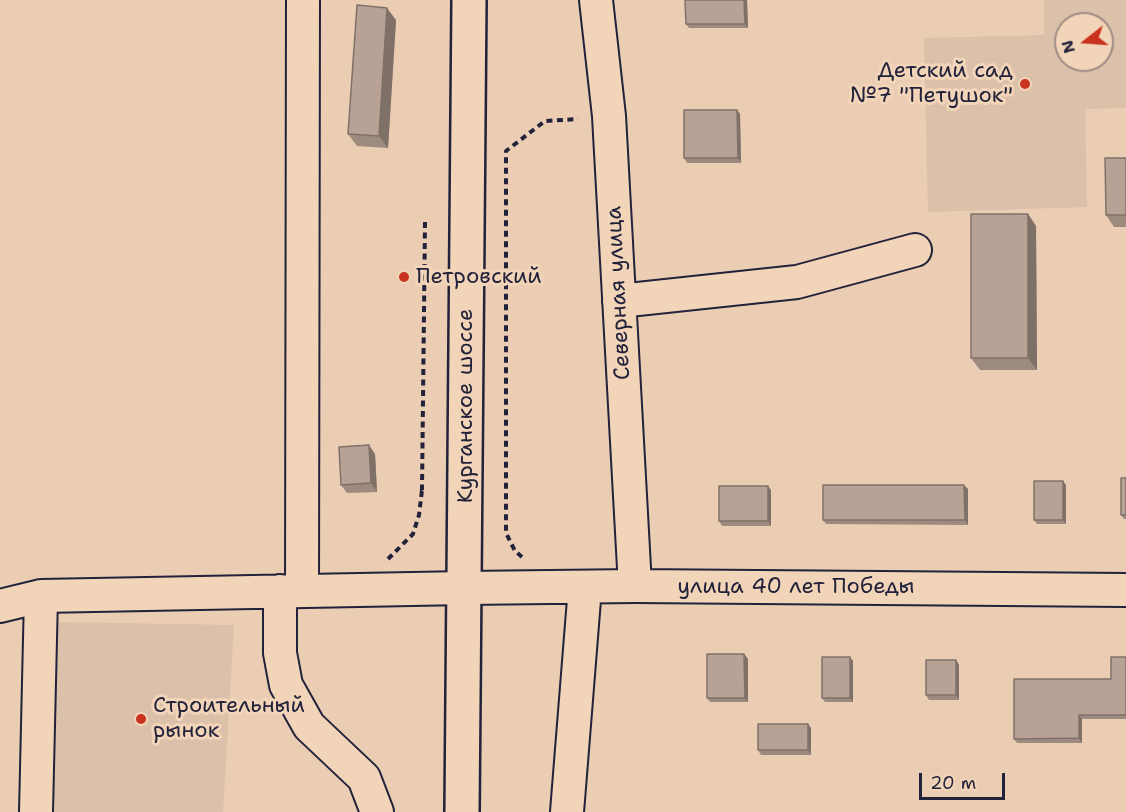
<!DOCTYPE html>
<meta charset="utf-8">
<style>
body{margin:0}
#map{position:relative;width:1126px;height:812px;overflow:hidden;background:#eacdb3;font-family:"Shantell Sans",sans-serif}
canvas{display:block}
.north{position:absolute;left:1054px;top:12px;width:60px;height:60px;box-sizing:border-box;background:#f2d4b8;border:2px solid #9f8d86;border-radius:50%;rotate:253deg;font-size:16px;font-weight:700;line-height:24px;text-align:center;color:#22223b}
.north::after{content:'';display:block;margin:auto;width:21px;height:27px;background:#c8321e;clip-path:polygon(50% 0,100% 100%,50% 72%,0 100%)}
.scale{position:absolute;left:919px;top:773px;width:86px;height:27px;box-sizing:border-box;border:3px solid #22223b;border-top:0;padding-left:8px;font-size:18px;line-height:21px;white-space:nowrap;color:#22223b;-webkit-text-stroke:4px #f2d4b8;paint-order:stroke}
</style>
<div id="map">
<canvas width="1126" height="812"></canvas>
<div class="north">N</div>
<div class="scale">20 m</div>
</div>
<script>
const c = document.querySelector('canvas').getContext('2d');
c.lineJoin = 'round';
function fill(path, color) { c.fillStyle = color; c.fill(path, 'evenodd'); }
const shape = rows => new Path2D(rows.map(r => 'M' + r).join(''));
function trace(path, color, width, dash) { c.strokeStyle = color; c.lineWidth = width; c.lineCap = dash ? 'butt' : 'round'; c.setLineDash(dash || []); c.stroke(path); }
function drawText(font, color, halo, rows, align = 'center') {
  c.font = font + ' "Shantell Sans",sans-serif'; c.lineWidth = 6; c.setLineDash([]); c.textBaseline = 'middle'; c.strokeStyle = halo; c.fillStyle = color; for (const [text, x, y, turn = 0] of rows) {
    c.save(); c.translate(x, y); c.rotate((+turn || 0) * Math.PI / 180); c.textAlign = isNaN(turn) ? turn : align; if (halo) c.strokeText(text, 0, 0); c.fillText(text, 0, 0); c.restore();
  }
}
const built = shape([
 [1044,0,1126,0,1126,108,1085,109,1087,207,928,212,924,38,1044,35],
 [1066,24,1102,24,1102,60,1066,60],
 [57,622,234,625,223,812,49,812]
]);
const path = shape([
 [425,222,422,490,426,490],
 [522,557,515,551,506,533,506,151,545,121,578,119],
 [388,559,413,534,419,515,422,490]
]);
const minor = shape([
 [596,0,609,116,635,586],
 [619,301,797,282,915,250],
 [280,591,280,653,286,685,309,726,364,778,377,812],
 [302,591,303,0],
 [0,606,41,596,465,588,635,586,1126,590],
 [36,812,41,596],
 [567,812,585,587]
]);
const major = shape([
 [462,812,469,0]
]);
const wall = shape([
 [747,0,748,28,689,28,686,24],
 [396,20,388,148,357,146,348,134],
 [737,110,740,114,741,163,687,163,684,158],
 [1126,158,1126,227,1114,227,1106,215],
 [1028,214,1036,226,1037,370,980,370,971,358],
 [375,454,377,492,347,493,341,485],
 [1126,478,1126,519,1124,519,1121,515],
 [1066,485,1066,524,1037,524,1034,520],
 [968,489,968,525,826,524,823,520],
 [771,490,771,526,722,526,719,521],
 [744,654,748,659,748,702,710,702,707,698],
 [1126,657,1126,719,1082,719,1082,743,1017,743,1014,739,1111,679],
 [956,660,959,665,959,700,929,700,926,695],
 [853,661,853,702,825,702,822,698],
 [811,728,811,755,761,755,758,750]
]);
const shadedWall = shape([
 [744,0,747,0,748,28,745,24],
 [387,8,396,20,388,148,379,136],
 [737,110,740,114,741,163,738,158],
 [1028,214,1036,226,1037,370,1028,358],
 [369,445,375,454,377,492,371,483],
 [1063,481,1066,485,1066,524,1063,520],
 [964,485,968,489,968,525,965,520],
 [768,486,771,490,771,526,768,521],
 [744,654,748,659,748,702,745,698],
 [850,657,853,661,853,702,850,698],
 [956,660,959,665,959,700,956,695],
 [1079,715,1082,719,1082,743,1079,738],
 [808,724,811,728,811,755,808,750]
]);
const building = shape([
 [685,0,744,0,745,24,686,24,685,0],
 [357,5,387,8,379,136,348,134,357,5],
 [684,110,737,110,738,158,684,158,684,110],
 [1105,158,1126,158,1126,215,1106,215,1105,158],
 [971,214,1028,214,1028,358,971,358,971,214],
 [369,445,371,483,341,485,339,447,369,445],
 [1121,478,1126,478,1126,515,1121,515,1121,478],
 [1034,481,1063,481,1063,520,1034,520,1034,481],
 [823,485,964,485,965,520,823,520,823,485],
 [719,486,768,486,768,521,719,521,719,486],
 [707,654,744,654,745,698,707,698,707,654],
 [822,657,850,657,850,698,822,698,822,657],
 [1111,657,1126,657,1126,715,1079,715,1079,738,1014,739,1014,679,1111,679,1111,657],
 [926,660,956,660,956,695,926,695,926,660],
 [758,724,808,724,808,750,758,750,758,724]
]);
const markers = [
 [1025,84,6,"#c8321e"],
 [404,277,6,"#c8321e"],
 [141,719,6,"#c8321e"]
];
const poiNames = [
 ["Детский сад",1013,71,"right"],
 ["№7 \"Петушок\"",1013,96,"right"],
 ["Петровский",416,277],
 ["Строительный",153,706],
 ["рынок",153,731]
];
const streetNames = [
 ["Северная улица",619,293,-93],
 ["Курганское шоссе",466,406,-90],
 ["улица 40 лет Победы",796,587]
];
fill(built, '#dbc0aa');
trace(minor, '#22223b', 36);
trace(major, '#22223b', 38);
trace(path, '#22223b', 4, [6, 4.5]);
trace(minor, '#f2d4b8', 32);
trace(major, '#f2d4b8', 33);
fill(wall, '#9d8b80');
fill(shadedWall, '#807168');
fill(building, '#b7a295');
trace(building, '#807168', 1.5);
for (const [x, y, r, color] of markers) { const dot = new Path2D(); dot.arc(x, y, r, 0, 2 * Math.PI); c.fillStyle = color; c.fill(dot); trace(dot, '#f2d4b8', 2); }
drawText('22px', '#22223b', '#f2d4b8', poiNames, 'left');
drawText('22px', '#22223b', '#f2d4b8', streetNames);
</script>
